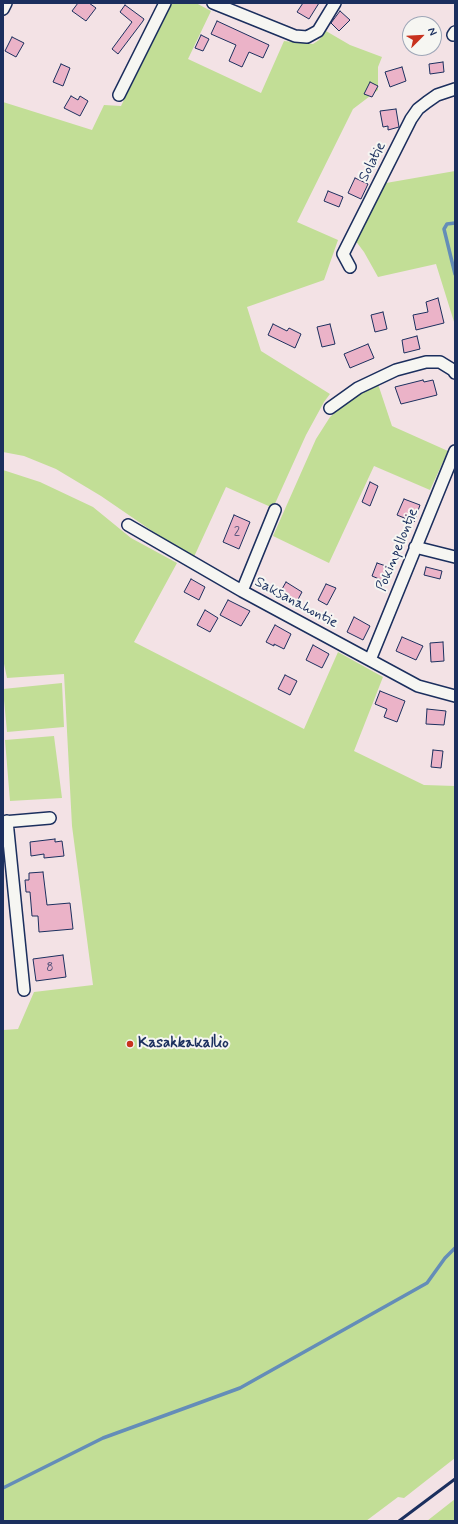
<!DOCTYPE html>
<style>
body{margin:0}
#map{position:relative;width:458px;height:1524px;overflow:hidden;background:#f3e2e5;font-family:Mynerve,sans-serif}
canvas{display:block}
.frame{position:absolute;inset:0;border:4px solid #1b2f5e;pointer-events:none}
.north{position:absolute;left:402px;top:16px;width:40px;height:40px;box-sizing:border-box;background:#f6f6f2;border:1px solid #9ea6b7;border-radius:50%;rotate:66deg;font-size:11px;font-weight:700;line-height:16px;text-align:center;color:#1b2f5e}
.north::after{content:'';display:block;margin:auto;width:14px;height:18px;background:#c8321e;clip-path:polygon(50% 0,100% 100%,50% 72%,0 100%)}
</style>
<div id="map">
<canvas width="458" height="1524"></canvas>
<div class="frame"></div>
<div class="north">N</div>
</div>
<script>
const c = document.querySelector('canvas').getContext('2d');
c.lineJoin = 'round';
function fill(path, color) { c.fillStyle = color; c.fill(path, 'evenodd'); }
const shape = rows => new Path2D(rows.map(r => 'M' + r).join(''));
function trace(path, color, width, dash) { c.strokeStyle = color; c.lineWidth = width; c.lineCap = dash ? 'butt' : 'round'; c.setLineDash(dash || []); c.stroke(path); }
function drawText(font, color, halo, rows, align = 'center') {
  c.font = font + ' Mynerve,sans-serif'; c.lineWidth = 4; c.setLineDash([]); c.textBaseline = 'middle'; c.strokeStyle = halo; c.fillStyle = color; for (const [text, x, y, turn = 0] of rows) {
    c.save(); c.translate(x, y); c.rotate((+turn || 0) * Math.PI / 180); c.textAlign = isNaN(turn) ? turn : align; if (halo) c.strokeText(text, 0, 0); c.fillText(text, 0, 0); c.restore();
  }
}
const green = shape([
 [172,3,196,3,211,11,188,59,261,93,284,41,313,44,319,40,326,31,350,45,382,57,378,67,378,90,353,109,297,222,338,240,324,280,247,307,261,351,330,394,324,402,306,435,273,508,226,487,193,559,101,496,56,469,24,456,3,452,3,102,92,130,104,105,121,106],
 [455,171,455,325,436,264,378,277,364,252,355,240,386,183],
 [378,384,392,426,448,451,430,490,374,466,329,563,273,536,316,439,330,417,347,402],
 [3,470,40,482,93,507,131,538,177,563,134,642,304,729,338,652,383,677,354,751,424,785,455,786,455,1458,404,1498,398,1497,366,1521,3,1521,3,1030,18,1029,34,992,93,985,72,826,64,674,7,678,3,659],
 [62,683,64,727,7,732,3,689],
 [54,736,62,798,10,801,5,740],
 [455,1499,455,1521,427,1521]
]);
const stream = shape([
 [455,223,447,224,444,229,455,274],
 [3,1488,103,1438,240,1388,427,1283,445,1258,455,1248]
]);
const building = shape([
 [78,3,89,3,96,8,86,21,72,11,78,3],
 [303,3,319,3,309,19,297,12,303,3],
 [125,5,144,19,143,21,118,54,112,49,132,22,120,12,125,5],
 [340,11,350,20,339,31,331,23,340,11],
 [217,21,269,45,263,58,249,52,242,67,229,61,236,45,211,34,217,21],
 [201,35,209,39,203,51,195,48,201,35],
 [12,37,24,43,16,57,5,51,12,37],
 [443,62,444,72,430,74,429,64,443,62],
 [61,64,70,68,63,86,53,82,61,64],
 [402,67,406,81,390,87,385,72,402,67],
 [370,82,378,86,372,97,364,94,370,82],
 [71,96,78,100,80,96,88,101,80,116,64,108,71,96],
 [396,109,399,127,388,130,388,126,383,127,380,111,396,109],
 [355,178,368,184,361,199,348,193,355,178],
 [328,191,343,197,339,207,324,201,328,191],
 [438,298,444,323,416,330,413,315,428,312,426,302,438,298],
 [383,312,387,329,375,332,371,315,383,312],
 [273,324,287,331,289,328,301,334,295,348,268,335,273,324],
 [330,324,335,344,322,347,317,327,330,324],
 [417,336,420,349,404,353,402,340,417,336],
 [368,344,374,358,350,368,344,354,368,344],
 [423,380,424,382,433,380,437,395,401,404,395,387,423,380],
 [370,482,378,486,370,506,362,502,370,482],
 [404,499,420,505,414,522,397,515,404,499],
 [234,515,250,522,239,549,223,542,234,515],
 [377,563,392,568,386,582,372,576,377,563],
 [426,567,442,571,440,579,424,575,426,567],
 [191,579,205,587,199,600,184,592,191,579],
 [286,582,302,592,295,605,278,596,286,582],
 [326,584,336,588,327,605,318,600,326,584],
 [228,600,250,611,241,626,220,615,228,600],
 [205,610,218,618,210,632,197,625,205,610],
 [354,617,370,626,363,640,347,632,354,617],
 [275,625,291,634,284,649,274,644,274,646,266,642,275,625],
 [402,637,423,646,416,660,396,651,402,637],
 [443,642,444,661,431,662,430,643,443,642],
 [313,645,329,654,322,668,306,660,313,645],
 [285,675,297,681,290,695,278,689,285,675],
 [380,691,405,701,397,722,384,717,387,709,375,704,380,691],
 [427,709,446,711,444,725,426,724,427,709],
 [433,750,443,751,441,768,431,767,433,750],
 [55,839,55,842,62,841,64,856,44,858,44,854,31,856,30,842,55,839],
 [43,872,47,905,70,903,73,929,39,932,38,916,32,916,30,892,26,892,25,880,29,880,29,873,43,872],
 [63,955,66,977,36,981,33,959,63,955]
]);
const minor = shape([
 [213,3,295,36,307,37,318,31,335,3],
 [3,9,6,3],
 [453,35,455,32],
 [119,95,165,3],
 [350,267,343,254,411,119,418,109,427,102,437,95,455,89],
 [330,408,358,388,396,370,426,362,440,362,453,370,455,373],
 [128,525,242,591,418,686,455,696],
 [415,547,455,557],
 [242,591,275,510],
 [370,660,455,451],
 [7,821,24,990],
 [3,822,50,818]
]);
const rail = shape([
 [399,1521,455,1479]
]);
const markers = [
 [130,1044,4,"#c8321e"]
];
const numberNames = [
 ["2",237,532],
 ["8",50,968]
];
const streetNames = [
 ["Solatie",373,162,-63],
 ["Pokinpellontie",398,550,-68],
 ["Saksanahontie",296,603,28]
];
const poiNames = [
 ["Kasakkakallio",138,1044]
];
fill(green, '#c2de96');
trace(stream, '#648db8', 3.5);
fill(building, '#ebb3c8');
trace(building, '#1b2f5e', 1);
trace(minor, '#1b2f5e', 14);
trace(minor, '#f6f6f2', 11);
trace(rail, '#1b2f5e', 3);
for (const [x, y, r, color] of markers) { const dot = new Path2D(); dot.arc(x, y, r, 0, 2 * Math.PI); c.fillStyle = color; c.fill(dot); trace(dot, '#f6f6f2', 1.5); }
drawText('13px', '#4f5078', null, numberNames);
drawText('15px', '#1b2f5e', '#f6f6f2', streetNames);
drawText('bold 15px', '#1b2f5e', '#f6f6f2', poiNames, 'left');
</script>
